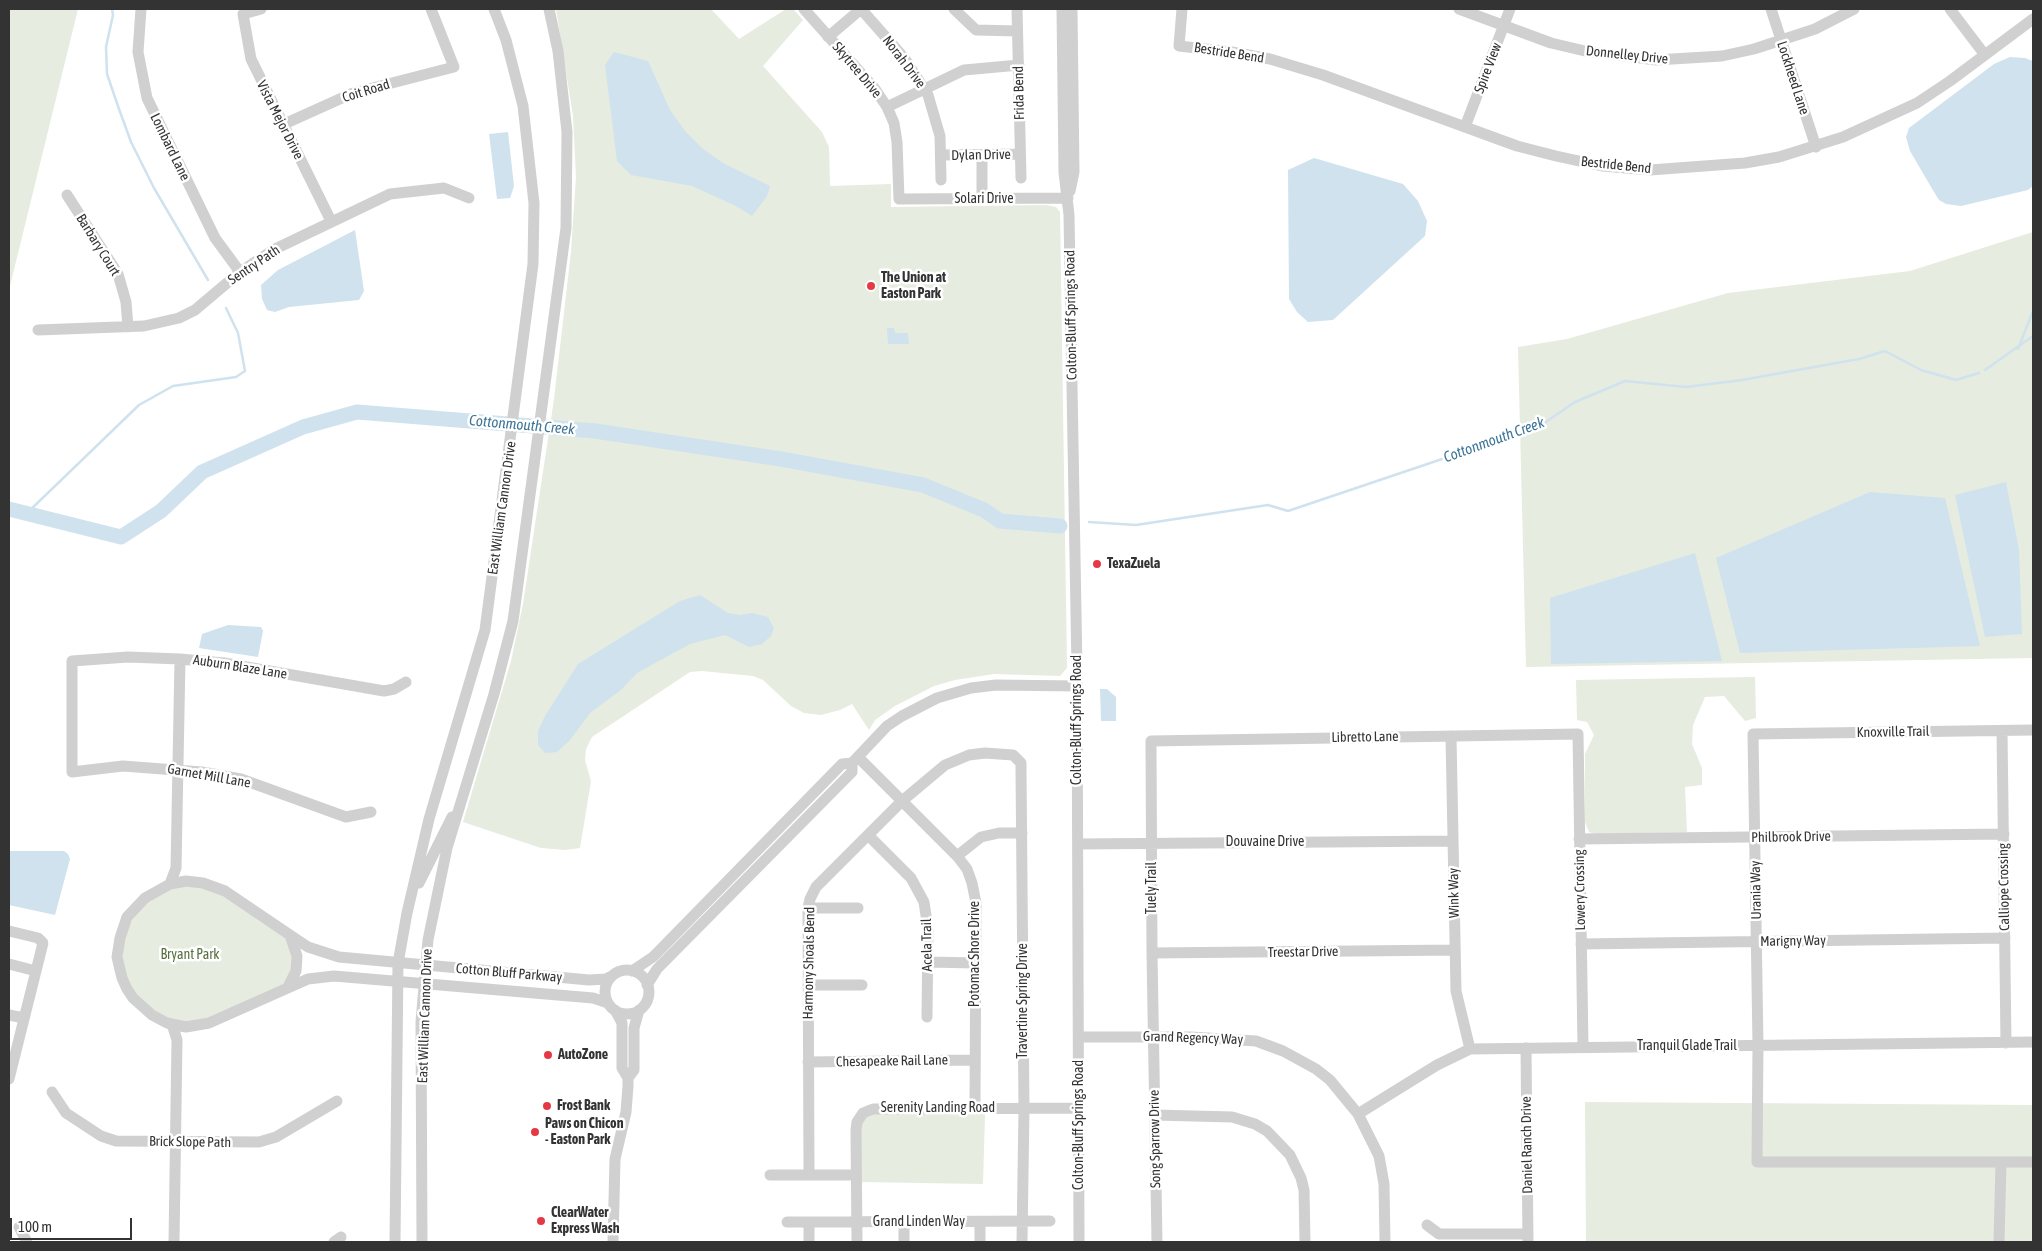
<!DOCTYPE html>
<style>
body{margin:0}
#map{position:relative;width:2042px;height:1251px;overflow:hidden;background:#fff;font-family:"Asap Condensed",sans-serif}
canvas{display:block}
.frame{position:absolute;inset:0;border:10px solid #333;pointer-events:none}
.scale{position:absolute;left:10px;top:1218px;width:122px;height:22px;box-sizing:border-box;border:2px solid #333;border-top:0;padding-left:6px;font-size:15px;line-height:18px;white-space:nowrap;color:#333;-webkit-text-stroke:4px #fff;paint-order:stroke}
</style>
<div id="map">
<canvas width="2042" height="1251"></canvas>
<div class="frame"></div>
<div class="scale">100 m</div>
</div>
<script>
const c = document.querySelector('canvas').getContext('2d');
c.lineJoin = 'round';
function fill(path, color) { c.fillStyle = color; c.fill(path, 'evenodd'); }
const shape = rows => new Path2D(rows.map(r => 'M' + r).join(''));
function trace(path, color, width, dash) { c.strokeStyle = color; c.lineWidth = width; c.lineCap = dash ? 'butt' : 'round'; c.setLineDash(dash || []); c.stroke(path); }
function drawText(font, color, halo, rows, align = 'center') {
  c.font = font + ' "Asap Condensed",sans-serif'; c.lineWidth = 5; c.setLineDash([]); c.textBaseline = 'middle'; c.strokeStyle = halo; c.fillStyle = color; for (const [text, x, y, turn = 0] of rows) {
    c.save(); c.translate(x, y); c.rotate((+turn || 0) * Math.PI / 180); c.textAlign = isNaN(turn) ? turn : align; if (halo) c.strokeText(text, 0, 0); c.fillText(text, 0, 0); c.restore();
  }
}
const green = shape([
 [9,9,78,9,9,290],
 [556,9,711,9,739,39,786,9,793,9,803,20,763,66,822,132,829,147,830,186,891,184,891,207,1046,205,1056,207,1060,212,1067,668,1060,676,994,674,955,680,934,686,895,706,875,720,869,730,852,704,840,710,821,715,804,713,791,706,763,680,753,676,702,671,690,672,592,737,586,749,585,760,591,781,580,848,565,850,541,848,463,822,511,661,523,604,554,399,571,252,576,177,573,116],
 [2033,232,2033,658,1526,667,1518,347,1567,339,1728,293,1910,271],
 [1755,677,1756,718,1745,721,1724,696,1705,697,1693,725,1692,744,1702,768,1702,785,1685,787,1687,832,1595,834,1589,832,1585,822,1585,754,1594,735,1587,722,1577,720,1576,680],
 [195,886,220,894,284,936,292,948,291,973,282,987,199,1022,176,1022,147,1007,132,989,123,968,122,939,135,914,148,901,174,887],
 [1585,1102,2033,1105,2033,1242,1586,1242],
 [873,1114,985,1114,983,1184,861,1182,861,1126,865,1118]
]);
const water = shape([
 [614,52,648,61,670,110,685,131,703,149,723,163,770,186,767,196,752,216,736,206,692,186,631,175,617,161,605,65],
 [2010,57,2025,58,2033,61,2033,186,2028,190,1961,206,1946,204,1939,200,1934,192,1910,151,1906,137,1909,128,1994,64],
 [508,132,514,186,510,198,497,199,489,134],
 [1314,158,1403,184,1418,201,1427,221,1425,236,1333,320,1308,322,1297,312,1289,299,1288,170],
 [355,230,364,291,359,300,289,307,275,312,267,310,262,299,261,285,278,270],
 [887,328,894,328,895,333,908,333,909,344,888,344],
 [2006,482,2019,550,2022,634,1985,637,1955,495],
 [1870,492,1945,498,1980,646,1740,653,1716,558],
 [1695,553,1722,661,1551,664,1550,598],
 [700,595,728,613,739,615,752,613,768,617,774,628,771,636,762,644,749,647,725,635,690,644,637,673,622,689,590,713,570,740,557,752,545,753,538,745,538,731,545,716,578,664,680,601],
 [228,625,261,627,263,631,258,657,199,648,202,634],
 [1100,689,1107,689,1116,697,1116,721,1101,721],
 [9,851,64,851,68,854,70,859,55,915,9,905]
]);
const stream = shape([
 [112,9,113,15,106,47,107,74,119,109,131,142,154,188,208,280],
 [2018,349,2033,311],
 [1985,370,2033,336],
 [26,514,139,405,173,386,236,377,245,371,238,333,226,308],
 [1089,522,1136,525,1268,505,1288,511,1540,426,1575,402,1625,381,1686,387,1742,380,1859,359,1885,351,1921,370,1956,380,1979,373]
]);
const river = shape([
 [9,509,121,537,161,511,202,472,303,427,357,412,595,431,781,459,923,485,984,510,1000,521,1060,526]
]);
const minor = shape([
 [141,9,138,52,147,98,215,238,240,272],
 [261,9,243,14,251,59,331,221],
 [804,9,875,89,887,107,894,123,897,142,899,199,1068,198],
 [861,9,905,59,928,95,940,136,941,180],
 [954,9,976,30,1017,31],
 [1017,9,1021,178],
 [1062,9,1064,172,1069,215,1077,670,1079,1242],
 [1182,9,1179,46,1232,52,1270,59,1323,75,1517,146,1556,156,1602,166,1650,170,1745,163,1779,157,1843,137,1917,103,1950,81,2033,19],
 [1459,9,1551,43,1585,51,1656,60,1722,56,1754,49,1815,29,1854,9],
 [1771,9,1816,147],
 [1950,9,1985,55],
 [828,37,861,9],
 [887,107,964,70,1019,65],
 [282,125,353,93,454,67,431,9],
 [1465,127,1510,9],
 [941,155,1020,154],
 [982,155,982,199],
 [1070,191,1074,172,1072,9],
 [67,195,118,274,126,302,128,327],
 [38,330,144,326,179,318,195,310,240,272,273,250,390,194,444,188,469,198],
 [2033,730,1753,734,1758,1045,1757,1162,2033,1162],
 [2002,731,2006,1043],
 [1451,736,1456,991,1470,1049],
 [858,757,957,856,967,869,972,883,976,903,975,1107],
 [371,812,346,817,241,779,202,772,123,766,72,772,72,661,128,657,180,659,224,663,384,691,394,689,406,682],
 [868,835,911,878,924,902,928,929,927,1017],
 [1579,839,2004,834],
 [1078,844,1453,841],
 [957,856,981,837,999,833,1022,833],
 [419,883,452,817],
 [170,884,176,868,180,659],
 [808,908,858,908],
 [9,931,38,938,43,943,9,1079],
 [290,935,308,947,339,957,589,980,606,979,612,976],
 [1581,944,2005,938],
 [1152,953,1454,950],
 [928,962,975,963],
 [9,964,36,971],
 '605 992a22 22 0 1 1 44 0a22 22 0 1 1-44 0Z',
 [632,971,653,957,842,764,852,763,887,726,902,716,937,698,971,688,996,685,1077,686],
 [647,985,657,969,852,772,852,763],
 [808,985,862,985],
 [288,987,296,971,297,956,290,935,225,891,203,883,186,881,170,884,145,898,127,917,120,938,117,957,122,978,127,989,133,998,152,1015,167,1023,186,1027,209,1023,308,979,334,976,593,998,608,1003],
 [9,1015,24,1018],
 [172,1024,177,1040,174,1242],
 [1079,1037,1191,1037,1256,1041,1283,1051,1316,1069,1330,1080,1358,1114,1379,1156,1384,1184,1385,1242],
 [1526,1048,1528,1242],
 [808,1062,975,1060],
 [628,1078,634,1070,634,1028,639,1010],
 [52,1092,66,1113,101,1136,116,1141,259,1142,276,1137,337,1101],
 [1358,1114,1437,1065,1470,1049,2033,1042],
 [1155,1115,1232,1117,1255,1124,1267,1131,1290,1155,1301,1178,1304,1190,1305,1242],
 [770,1175,856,1175],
 [809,1175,808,908,810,899,816,887,902,801,945,765,969,755,985,753,1013,755,1021,763,1021,769,1024,1108,1022,1242],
 [787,1222,1050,1221],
 [809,1223,809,1242],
 [904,1223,904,1242],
 [1427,1225,1439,1234,1528,1234],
 [19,1227,27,1242],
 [334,1242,341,1237],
 [395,1242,398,963,407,913,429,819,485,630,533,264,534,203,523,106,506,40,494,9],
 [422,1242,421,1022,428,940,447,848,494,694,513,621,566,228,567,132,558,51,549,9],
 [613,1242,615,1159,626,1112,628,1086,628,1078,622,1068,622,1023,615,1010],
 [857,1242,856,1130,857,1122,863,1113,873,1109,1078,1108],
 [980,1242,980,1222],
 [1157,1242,1152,953,1151,741,1578,734,1583,1046],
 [1999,1242,2001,1163]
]);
const markers = [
 [871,286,5,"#e63946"],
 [1097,564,5,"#e63946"],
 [548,1055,5,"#e63946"],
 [547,1106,5,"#e63946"],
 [535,1132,5,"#e63946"],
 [541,1221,5,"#e63946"]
];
const streetNames = [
 ["Bestride Bend",1229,53,9],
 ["Donnelley Drive",1627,55,6],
 ["Norah Drive",904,62,53],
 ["Spire View",1488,68,-69],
 ["Skytree Drive",857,70,50],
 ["Lockheed Lane",1793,78,72],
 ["Coit Road",366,91,-17],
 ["Frida Bend",1019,93,-91],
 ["Vista Mejor Drive",280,120,63],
 ["Lombard Lane",170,147,64],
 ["Dylan Drive",981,155,-1],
 ["Bestride Bend",1616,165,6],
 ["Solari Drive",984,199],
 ["Barbary Court",98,245,58],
 ["Sentry Path",254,265,-34],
 ["Colton-Bluff Springs Road",1071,315,-91],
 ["East William Cannon Drive",502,508,-82],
 ["Auburn Blaze Lane",240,667,9],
 ["Colton-Bluff Springs Road",1077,720,-90],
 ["Knoxville Trail",1893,732,-1],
 ["Libretto Lane",1365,737,-1],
 ["Garnet Mill Lane",209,776,10],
 ["Philbrook Drive",1791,837,-1],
 ["Douvaine Drive",1265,842],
 ["Calliope Crossing",2004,887,-91],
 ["Tuely Trail",1152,888,-90],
 ["Lowery Crossing",1580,890,-91],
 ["Urania Way",1756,890,-91],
 ["Wink Way",1454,893,-91],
 ["Marigny Way",1793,941,-1],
 ["Acela Trail",927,945,-91],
 ["Treestar Drive",1303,952,-1],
 ["Potomac Shore Drive",975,954,-90],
 ["Harmony Shoals Bend",809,963,-89],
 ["Cotton Bluff Parkway",509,973,5],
 ["Travertine Spring Drive",1023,1001,-90],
 ["East William Cannon Drive",425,1016,-88],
 ["Grand Regency Way",1193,1038,2],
 ["Tranquil Glade Trail",1687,1046],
 ["Chesapeake Rail Lane",892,1061,-1],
 ["Serenity Landing Road",938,1108],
 ["Colton-Bluff Springs Road",1079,1125,-90],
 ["Song Sparrow Drive",1155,1139,-91],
 ["Brick Slope Path",190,1142,1],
 ["Daniel Ranch Drive",1527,1145,-91],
 ["Grand Linden Way",919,1222]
];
const poiNames = [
 ["The Union at",881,278],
 ["Easton Park",881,294],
 ["TexaZuela",1107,564],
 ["AutoZone",558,1055],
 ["Frost Bank",557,1106],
 ["Paws on Chicon",545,1124],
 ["- Easton Park",545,1140],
 ["ClearWater",551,1213],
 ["Express Wash",551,1229]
];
const parkNames = [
 ["Bryant Park",190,955]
];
const waterNames = [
 ["Cottonmouth Creek",522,425,5],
 ["Cottonmouth Creek",1494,440,-20]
];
fill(green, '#e6ecdf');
fill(water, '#cfe2ee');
trace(stream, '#cfe2ee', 2.5);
trace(river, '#cfe2ee', 15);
trace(minor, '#d0d0d0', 11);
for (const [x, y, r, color] of markers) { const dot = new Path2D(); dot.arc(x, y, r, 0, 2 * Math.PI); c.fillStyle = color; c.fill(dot); trace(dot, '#fff', 2); }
drawText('14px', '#333', '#fff', streetNames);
drawText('bold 14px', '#333', '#fff', poiNames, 'left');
drawText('14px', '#56703f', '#fff', parkNames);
drawText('italic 15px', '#3f7597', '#fff', waterNames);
</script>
